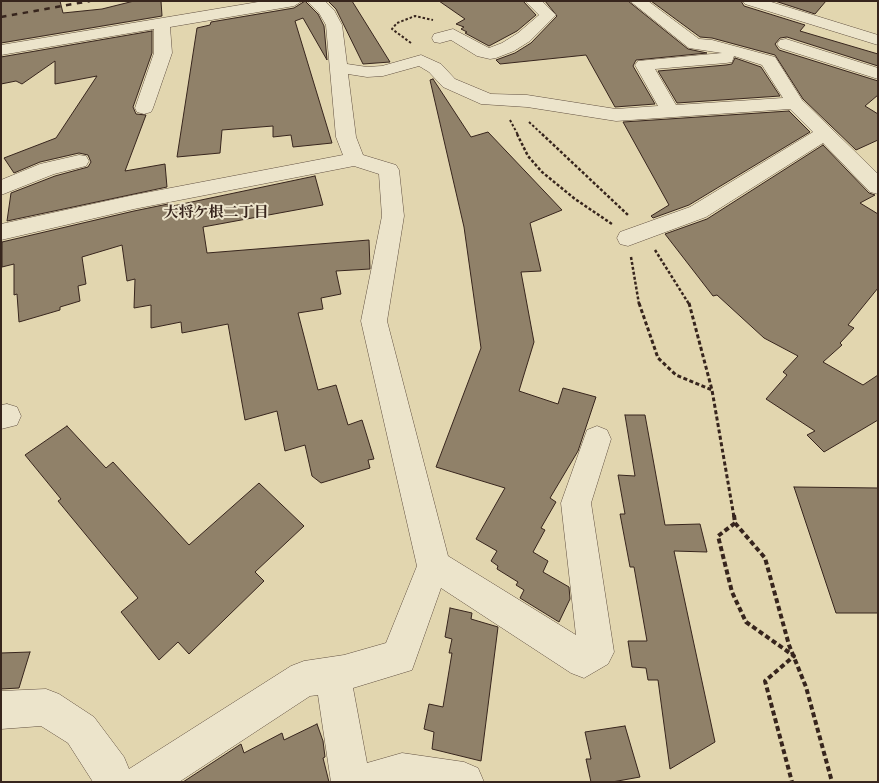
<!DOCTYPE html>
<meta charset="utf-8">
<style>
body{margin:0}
#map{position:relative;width:879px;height:783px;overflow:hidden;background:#e2d6af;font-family:Alegreya,serif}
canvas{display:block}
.frame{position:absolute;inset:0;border:2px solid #37251d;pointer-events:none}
</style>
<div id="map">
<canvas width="879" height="783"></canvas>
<div class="frame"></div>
</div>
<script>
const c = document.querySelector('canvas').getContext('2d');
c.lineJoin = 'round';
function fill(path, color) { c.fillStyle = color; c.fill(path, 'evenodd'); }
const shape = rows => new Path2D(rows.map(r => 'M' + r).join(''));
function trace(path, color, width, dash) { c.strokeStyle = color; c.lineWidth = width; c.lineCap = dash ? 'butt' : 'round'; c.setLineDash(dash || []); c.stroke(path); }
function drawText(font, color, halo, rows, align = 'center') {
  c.font = font + ' Alegreya,"Noto Serif JP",serif'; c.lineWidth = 4; c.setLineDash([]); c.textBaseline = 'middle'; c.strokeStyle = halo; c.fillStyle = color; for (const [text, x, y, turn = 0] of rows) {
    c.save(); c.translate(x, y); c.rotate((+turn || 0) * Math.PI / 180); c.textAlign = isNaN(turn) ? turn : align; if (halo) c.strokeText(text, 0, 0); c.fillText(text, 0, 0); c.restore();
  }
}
const building = shape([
 [1,1,60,1,63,13,102,9,134,1,161,1,162,16,1,43,1,1],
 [305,1,318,14,324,26,327,60,303,18,295,21,332,143,293,147,291,135,273,137,273,126,222,130,220,153,177,157,197,28,210,25,211,22,294,8,305,1],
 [328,1,352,1,390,62,363,64,336,9,328,1],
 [439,1,523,1,536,15,517,31,489,46,465,33,467,32,461,29,464,27,456,24,465,19,439,1],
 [545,1,628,1,688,49,707,53,636,60,633,66,655,104,615,107,586,55,500,64,496,60,515,53,531,43,557,16,545,1],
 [651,1,741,1,744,6,805,25,800,31,878,54,878,66,787,37,780,38,775,44,779,50,878,81,878,95,865,106,878,114,878,140,856,150,803,99,775,55,712,38,700,37,651,1],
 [775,1,826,1,815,14,775,1],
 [152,31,152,53,133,107,136,114,146,115,125,171,165,164,167,187,7,221,11,193,55,176,88,167,91,162,88,155,79,153,40,162,14,173,4,158,56,138,97,76,55,84,55,61,22,84,16,81,1,84,1,57,152,31],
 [735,58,761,67,780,96,677,103,658,71,726,65,732,64,735,58],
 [433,79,471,137,488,132,562,210,530,223,541,271,521,272,534,342,519,391,558,404,563,388,596,397,578,451,550,498,556,502,541,528,545,530,533,552,548,561,543,572,569,587,570,599,559,622,520,598,524,590,516,585,518,582,497,569,498,566,491,561,497,551,476,539,505,488,436,467,481,348,464,227,430,80,433,79],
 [789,111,810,132,689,205,653,218,651,216,669,205,623,122,789,111],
 [823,145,869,193,875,195,860,203,878,214,878,288,848,325,854,328,840,343,842,345,823,362,863,385,878,375,878,420,824,452,807,435,815,431,766,399,787,375,783,372,798,356,764,338,717,295,713,296,665,234,707,219,823,145],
 [315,176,323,205,203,227,207,253,369,240,370,269,336,271,341,294,321,298,323,309,298,313,318,390,336,385,348,425,362,420,374,459,368,460,370,468,321,483,312,476,305,445,285,451,277,411,245,420,228,324,182,333,181,322,151,328,151,305,134,308,135,279,127,281,122,245,82,257,86,284,78,286,80,301,60,307,60,310,19,322,17,294,14,295,14,264,2,267,2,242,134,211,168,204,168,207,315,176],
 [625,415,645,415,665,525,700,524,707,552,674,551,715,742,670,769,658,680,648,680,646,668,632,667,628,641,647,641,634,567,630,567,620,514,625,514,618,475,635,476,625,415],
 [67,426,106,468,113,462,189,545,259,483,304,526,255,572,264,581,189,654,178,642,159,660,121,612,138,598,58,501,61,499,25,455,67,426],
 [794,487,878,488,878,613,836,613,794,487],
 [450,608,472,613,471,619,498,627,481,761,432,749,434,732,424,729,429,704,443,707,452,653,449,653,452,639,445,637,450,608],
 [30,652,19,688,1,689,1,653,30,652],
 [317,724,323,741,325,757,323,758,329,782,183,782,241,744,244,753,282,733,284,740,317,724],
 [625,726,640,777,612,782,591,782,586,759,591,759,585,732,625,726]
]);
const pathFar3 = shape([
 [411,43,392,29,397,23,415,16,433,20],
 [510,120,518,135],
 [529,122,543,135]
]);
const pathFar2 = shape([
 [517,134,528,156,542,172,575,199,612,224],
 [542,134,628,215],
 [655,250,689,304],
 [631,257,639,304]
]);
const pathFar1 = shape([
 [639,303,658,358,676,375,712,390],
 [689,303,712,390,734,517]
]);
const path = shape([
 [734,515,735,523,765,558,789,645,806,687,832,782],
 [735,523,718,536,732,592,746,622,794,656,765,681,792,782]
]);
const minor = shape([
 [264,1,302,1,294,6,170,27,172,53,153,108,151,112,144,114,137,112,135,108,154,53,154,29,1,55,1,45,264,1],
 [307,1,325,1,334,10,342,25,347,64,367,67,382,66,421,55,441,64,455,79,491,94,527,95,616,109,658,106,635,65,638,61,722,53,689,48,630,1,648,1,699,39,712,40,775,57,802,100,878,174,878,194,870,192,823,143,706,217,628,246,620,244,617,238,620,232,690,207,813,132,790,109,616,121,527,107,481,104,443,87,429,72,419,66,383,76,367,77,348,74,356,137,363,155,396,165,399,170,404,216,387,321,448,556,576,635,561,503,587,430,597,426,607,430,611,439,591,503,614,652,608,664,584,678,571,673,441,588,412,670,353,688,367,763,402,753,464,762,478,768,484,782,331,782,318,695,310,696,179,782,93,782,68,743,41,726,1,729,1,691,46,689,59,694,94,717,124,757,129,769,291,666,304,661,344,655,386,643,417,566,361,321,382,216,379,174,354,166,134,209,1,240,1,224,134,195,343,155,336,137,326,25,319,13,307,1],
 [734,56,762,65,783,98,676,105,655,69,726,63,732,62,734,56],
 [525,1,542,1,556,15,530,41,514,51,496,58,490,59,477,56,451,40,440,43,434,42,432,38,434,34,453,29,489,48,502,43,518,33,539,15,525,1],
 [743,1,768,1,878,35,878,45,745,4,743,1],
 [786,39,878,68,878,79,780,48,777,44,780,40,786,39],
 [79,155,86,156,89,161,86,166,54,174,1,195,1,180,40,164,79,155],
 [7,404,17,407,21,416,17,425,1,429,1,405,7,404]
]);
const rail = shape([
 [1,17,90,1]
]);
const neighbourhoodNames = [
 ["大将ケ根二丁目",216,213]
];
fill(building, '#908169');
trace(building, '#37251d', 1);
trace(minor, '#625142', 1);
trace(pathFar3, '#37251d', 2, [2.5, 2]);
trace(pathFar2, '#37251d', 2.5, [3, 2]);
trace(pathFar1, '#37251d', 3, [4, 2.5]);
trace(path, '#37251d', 4, [5, 3]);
fill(minor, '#ece4cb');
trace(rail, '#37251d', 2.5, [5.5, 5.5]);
drawText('bold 15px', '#37251d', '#ece4cb', neighbourhoodNames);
</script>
